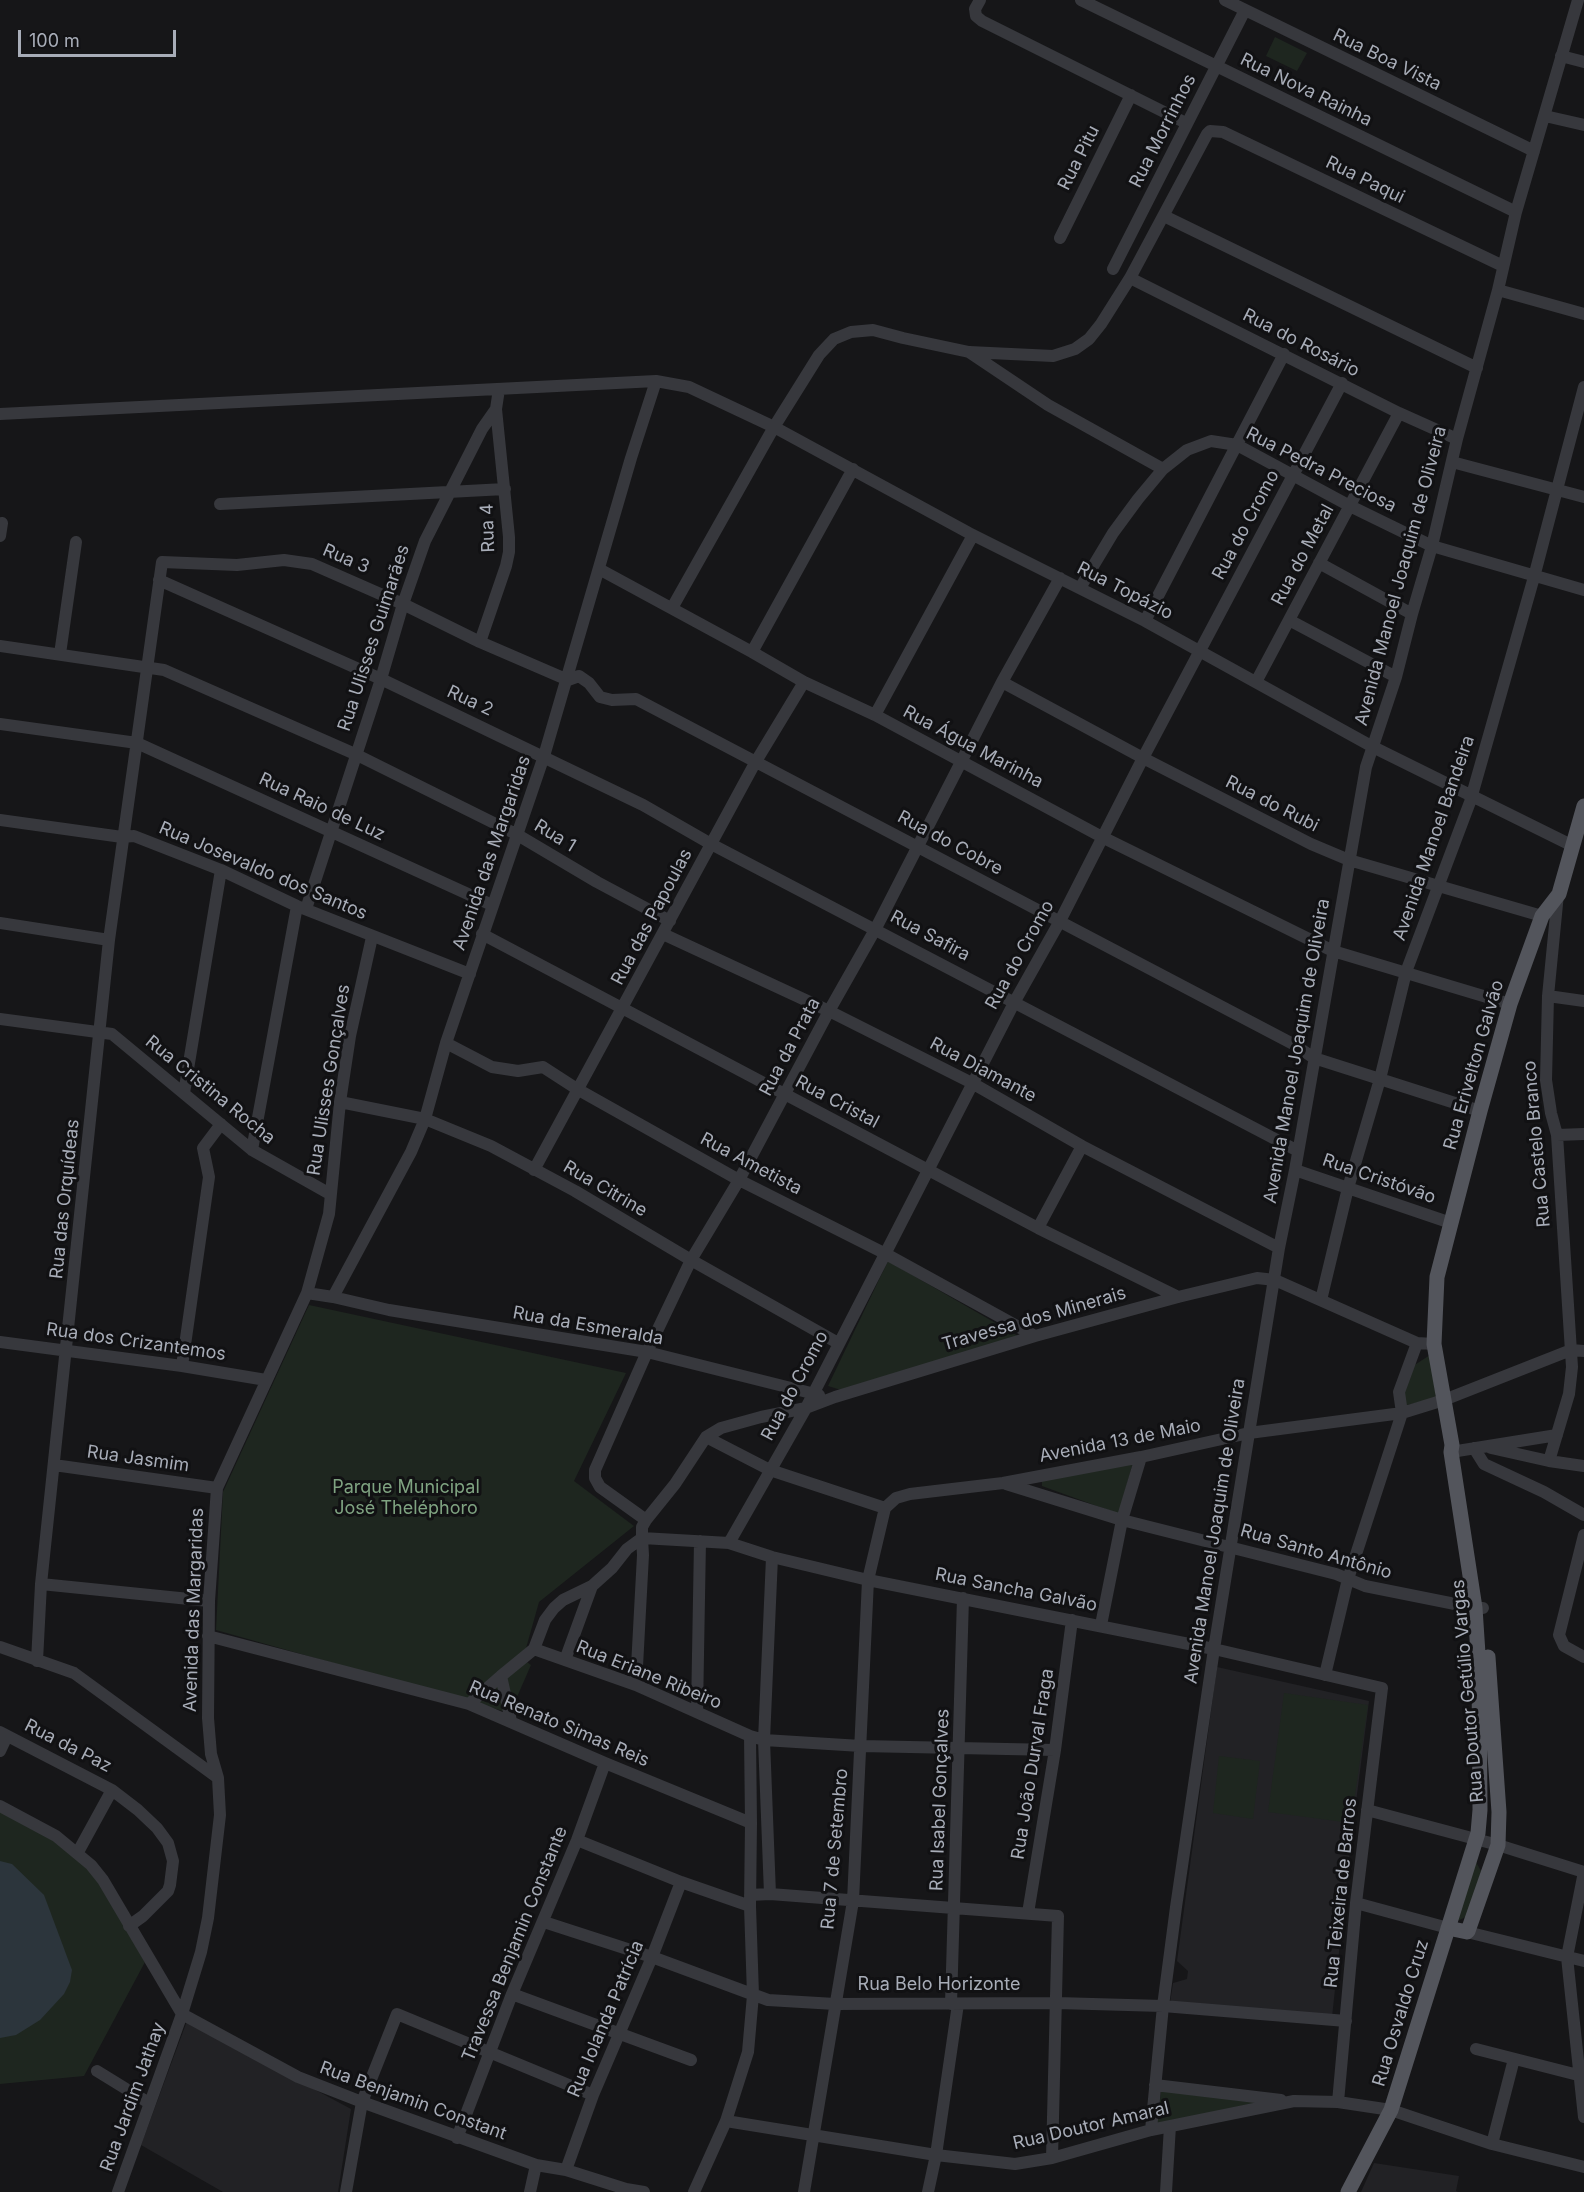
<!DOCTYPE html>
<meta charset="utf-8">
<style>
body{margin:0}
#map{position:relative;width:1584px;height:2192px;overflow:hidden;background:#161618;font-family:Inter,sans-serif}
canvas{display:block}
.scale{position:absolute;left:18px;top:30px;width:158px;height:27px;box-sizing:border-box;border:3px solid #a8adb8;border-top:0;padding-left:8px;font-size:18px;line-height:21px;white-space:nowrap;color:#a8adb8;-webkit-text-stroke:4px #111113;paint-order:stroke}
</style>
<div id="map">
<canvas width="1584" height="2192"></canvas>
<div class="scale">100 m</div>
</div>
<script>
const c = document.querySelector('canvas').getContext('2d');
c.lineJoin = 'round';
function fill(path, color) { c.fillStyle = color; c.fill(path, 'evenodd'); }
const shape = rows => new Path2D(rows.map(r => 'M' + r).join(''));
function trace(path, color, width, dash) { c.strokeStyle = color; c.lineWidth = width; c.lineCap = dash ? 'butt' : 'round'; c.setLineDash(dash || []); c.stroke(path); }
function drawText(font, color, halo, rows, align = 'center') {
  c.font = font + ' Inter,sans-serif'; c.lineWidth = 6; c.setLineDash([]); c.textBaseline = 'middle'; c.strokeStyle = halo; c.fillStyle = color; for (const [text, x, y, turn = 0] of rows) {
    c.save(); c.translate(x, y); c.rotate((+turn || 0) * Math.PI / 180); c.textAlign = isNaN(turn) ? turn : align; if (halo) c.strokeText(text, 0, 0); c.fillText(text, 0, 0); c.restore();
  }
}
const built = shape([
 [1217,1667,1369,1701,1351,1841,1332,2017,1170,2003,1173,1983,1187,1979,1188,1971,1177,1961],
 [187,2021,351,2109,338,2192,223,2192,141,2145],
 [1374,2163,1459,2176,1456,2191,1458,2192,1361,2192]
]);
const green = shape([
 [1275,37,1307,53,1297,71,1266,56],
 [888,1261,1018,1336,841,1390,828,1386],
 [309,1305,626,1373,574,1481,634,1526,539,1602,523,1659,531,1665,510,1713,216,1630,223,1492],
 [1430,1355,1436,1398,1403,1406,1402,1394,1413,1366],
 [1133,1462,1119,1514,1042,1486,1042,1480],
 [1284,1693,1368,1705,1351,1823,1268,1812],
 [1219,1756,1260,1761,1253,1819,1213,1813],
 [0,1810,57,1840,99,1879,145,1962,84,2076,0,2084],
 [1476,1862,1481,1871,1468,1916,1457,1921],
 [1161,2091,1268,2102,1157,2126]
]);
const water = shape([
 [0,1861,12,1864,44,1895,72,1970,70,1982,64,1994,40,2020,16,2035,0,2038]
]);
const minor = shape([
 [980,0,975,9,976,16,982,21,1186,123],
 [1081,0,1516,212],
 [1225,0,1534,151],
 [1561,56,1584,62],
 [1545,116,1584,125],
 [1164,216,1477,368],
 [1060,238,1131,95],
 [1113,269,1245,10],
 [1130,278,1399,413,1457,439],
 [1498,290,1584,314],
 [969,352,1048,405,1163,469],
 [0,414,656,381,689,387,774,427,969,533,1145,621,1373,747,1573,846],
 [1452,462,1584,497],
 [220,504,505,489],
 [0,536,2,523],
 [1319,563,1412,614],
 [599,569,752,652,804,682,875,715,1102,837,1333,951,1510,1004],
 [159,580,381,679,643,805,711,844,1298,1151],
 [1080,588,1113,533,1138,499,1163,469,1187,450,1211,441,1237,445,1350,506,1432,546,1584,590],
 [672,608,774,427,819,355,834,339,851,332,873,330,903,338,969,352,1053,356,1075,349,1089,339,1101,324,1130,278,1207,134,1210,131,1223,132,1503,266],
 [1289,620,1396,677],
 [1145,621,1284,354],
 [480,642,506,566,509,552,509,537,496,409],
 [0,646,164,670,355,754,516,834,597,882,670,921],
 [752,652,853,469],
 [60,654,76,542],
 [1002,682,1143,758,1311,844,1349,860,1542,916],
 [1256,682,1399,413],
 [875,715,973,535],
 [0,724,137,743,492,905],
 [0,820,122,837,134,836,221,870,297,906,470,974],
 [306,909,381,679,403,604,425,541,482,429,496,409,499,389],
 [0,923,109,940],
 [482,934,1038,1228,1178,1297],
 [663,934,829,1011,972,1083,1082,1146,1279,1248],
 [1548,996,1584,1001],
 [0,1019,112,1034,252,1150,330,1194],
 [446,1043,492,1067,518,1071,543,1067,577,1089,739,1180,886,1254,1035,1336],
 [184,1093,221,870],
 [340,1102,425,1119,491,1146,575,1191,691,1260,838,1343],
 [1557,1135,1584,1134],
 [252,1150,297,906],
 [534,1170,755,763,804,682],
 [1295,1170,1451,1223],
 [1038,1228,1082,1146],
 [307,1293,333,1297,411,1152,425,1119,446,1043,544,756,631,458,656,381],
 [333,1297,389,1310,647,1352,819,1395],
 [1321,1300,1348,1188,1380,1079,1406,972,1470,802,1534,577,1584,387],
 [0,1342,182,1366,266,1380],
 [182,1366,209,1177,203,1148,221,1124],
 [706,1437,770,1470,885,1508],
 [1474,1448,1484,1464,1544,1492,1584,1515],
 [1491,1448,1549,1461,1584,1466],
 [1451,1452,1557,1435],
 [1549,1461,1569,1394,1572,1367,1557,1135,1551,1113,1546,1080,1548,996,1558,894],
 [54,1465,217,1488],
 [1006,1484,1122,1520,1336,1574,1365,1586,1475,1608,1483,1608],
 [885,1508,896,1498,910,1494,1003,1483,1141,1457,1249,1433,1402,1413,1444,1400,1571,1350,1584,1351],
 [646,1520,600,1487,595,1478,595,1470,647,1352,691,1260,739,1180,829,1011,876,928,1002,682,1060,578],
 [1584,1535,1559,1635,1564,1646,1584,1657],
 [729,1543,806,1408,1015,1001,1060,921,1143,758,1342,383],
 [41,1584,209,1601],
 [1101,1625,1122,1520,1141,1457],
 [208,1636,469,1704,605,1763,751,1823],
 [0,1647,74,1673,218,1778],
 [534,1649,636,1685,750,1736,764,1740,861,1746,1055,1750],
 [565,1660,592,1586],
 [37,1661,41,1584,109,940,162,562,237,565,284,560,312,564,403,604,480,642,568,680,579,676,589,683,600,697,612,700,636,699,1293,1044,1314,1058,1480,1111],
 [1325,1675,1348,1579,1402,1413,1399,1392,1417,1343],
 [636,1685,643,1555,642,1538,729,1543,772,1557,868,1580,1214,1649,1382,1688,1356,1903,1338,2102],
 [469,1704,501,1676],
 [697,1712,700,1541],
 [511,1721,501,1676,534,1649,545,1620,554,1608,563,1600,592,1586,612,1568,627,1549,642,1538,642,1527,646,1520,675,1484,706,1437,721,1428,761,1417,806,1408,835,1397,1035,1336,1178,1297,1257,1278,1275,1280,1417,1343,1434,1344],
 [0,1732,112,1790,138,1810,157,1828,168,1843,173,1861,170,1885,168,1891,143,1916,129,1926],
 [0,1751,7,1736],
 [0,1806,56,1836,91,1865,103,1880,182,2014,298,2077,362,2102,536,2165,566,2170,626,2189,644,2192],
 [1367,1810,1498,1845,1584,1872],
 [577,1840,681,1882,750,1906],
 [78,1852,112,1790],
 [1584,1872,1567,1957,1584,2117],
 [770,1894,764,1740,772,1557],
 [750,1895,770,1894,1058,1916,1052,2158],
 [1356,1903,1448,1928],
 [1028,1913,1055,1750,1072,1620],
 [544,1922,652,1957,768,2000,835,2004,1057,2003,1163,2006,1346,2021],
 [1467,1932,1584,1961],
 [512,1994,691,2060],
 [951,2004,963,1598],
 [1476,2049,1578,2075],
 [97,2071,149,2103],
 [1155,2085,1281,2100],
 [726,2121,936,2155,1015,2164,1052,2158,1151,2130,1294,2101,1338,2102,1391,2110,1492,2144,1584,2167],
 [1151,2130,1163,2006,1176,1907,1214,1649,1279,1248,1295,1170,1366,767,1396,677,1412,614,1432,546,1457,439,1498,290,1516,212,1578,0],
 [457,2138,512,1994,577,1840,605,1763],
 [1492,2144,1514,2059],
 [566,2170,593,2095,652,1957,681,1882],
 [118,2192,182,2014,201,1952,208,1918,220,1815,218,1778,211,1754,208,1718,209,1601,217,1488,307,1293,329,1214,340,1102,350,1036,372,937],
 [346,2192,362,2102,397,2014,593,2095],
 [530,2192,536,2165],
 [694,2192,726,2121,748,2052,753,1995,750,1906,751,1823,750,1736],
 [804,2192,853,1901,868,1580,885,1508],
 [928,2192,936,2155,958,2004],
 [1166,2192,1170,2126]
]);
const major = shape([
 [1448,1928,1467,1932,1468,1931,1498,1845,1499,1812,1488,1657],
 [1348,2192,1391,2110,1478,1833,1480,1810,1479,1669,1475,1608,1451,1452,1452,1445,1434,1344,1437,1277,1480,1111,1510,1004,1542,916,1559,894,1584,806]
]);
const streetNames = [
 ["Rua Boa Vista",1387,60,26],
 ["Rua Nova Rainha",1306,90,26],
 ["Rua Morrinhos",1163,131,-63],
 ["Rua Pitu",1079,158,-63],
 ["Rua Paqui",1365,180,26],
 ["Rua do Rosário",1301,343,27],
 ["Rua Pedra Preciosa",1321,470,27],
 ["Rua do Cromo",1246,525,-62],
 ["Rua 4",488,528,-92],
 ["Rua do Metal",1303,555,-62],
 ["Rua 3",346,559,23],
 ["Avenida Manoel Joaquim de Oliveira",1401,576,-75],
 ["Rua Topázio",1125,591,27],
 ["Rua Ulisses Guimarães",374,638,-72],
 ["Rua 2",470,701,25],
 ["Rua Água Marinha",973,747,28],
 ["Rua do Rubi",1272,804,27],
 ["Rua Raio de Luz",322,807,25],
 ["Rua 1",555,836,31],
 ["Avenida Manoel Bandeira",1434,838,-71],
 ["Rua do Cobre",950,843,28],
 ["Avenida das Margaridas",492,853,-71],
 ["Rua Josevaldo dos Santos",263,871,23],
 ["Rua das Papoulas",652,917,-62],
 ["Rua Safira",930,936,28],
 ["Rua do Cromo",1020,955,-61],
 ["Rua da Prata",790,1047,-62],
 ["Avenida Manoel Joaquim de Oliveira",1297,1051,-80],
 ["Rua Erivelton Galvão",1474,1065,-74],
 ["Rua Diamante",983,1070,28],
 ["Rua Ulisses Gonçalves",329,1080,-81],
 ["Rua Cristina Rocha",210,1090,39],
 ["Rua Cristal",837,1102,28],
 ["Rua Castelo Branco",1537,1144,-95],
 ["Rua Ametista",751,1164,28],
 ["Rua Cristóvão",1379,1179,19],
 ["Rua Citrine",605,1189,30],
 ["Rua das Orquídeas",65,1199,-84],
 ["Travessa dos Minerais",1034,1319,-16],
 ["Rua da Esmeralda",588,1326,10],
 ["Rua dos Crizantemos",136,1342,8],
 ["Rua do Cromo",795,1386,-62],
 ["Avenida 13 de Maio",1120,1441,-11],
 ["Rua Jasmim",138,1459,8],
 ["Avenida Manoel Joaquim de Oliveira",1215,1531,-81],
 ["Rua Santo Antônio",1316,1552,16],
 ["Rua Sancha Galvão",1016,1590,11],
 ["Avenida das Margaridas",194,1610,-88],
 ["Rua Eriane Ribeiro",649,1675,22],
 ["Rua Doutor Getúlio Vargas",1468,1691,-95],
 ["Rua Renato Simas Reis",559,1724,23],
 ["Rua da Paz",68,1746,27],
 ["Rua João Durval Fraga",1033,1764,-81],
 ["Rua Isabel Gonçalves",940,1800,-88],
 ["Rua 7 de Setembro",835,1849,-85],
 ["Rua Teixeira de Barros",1341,1893,-84],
 ["Travessa Benjamin Constante",515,1944,-68],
 ["Rua Belo Horizonte",939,1985],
 ["Rua Osvaldo Cruz",1401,2013,-73],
 ["Rua Iolanda Patrícia",606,2019,-67],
 ["Rua Jardim Jathay",133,2097,-70],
 ["Rua Benjamin Constant",413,2101,20],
 ["Rua Doutor Amaral",1091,2126,-13]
];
const parkNames = [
 ["Parque Municipal",406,1488],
 ["José Theléphoro",406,1509]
];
fill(built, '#222225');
fill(green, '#1e261f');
fill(water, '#2c353c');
trace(minor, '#37383d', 12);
trace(major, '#53555c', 15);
drawText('18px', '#a8adb8', '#111113', streetNames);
drawText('18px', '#7fa381', '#111113', parkNames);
</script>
